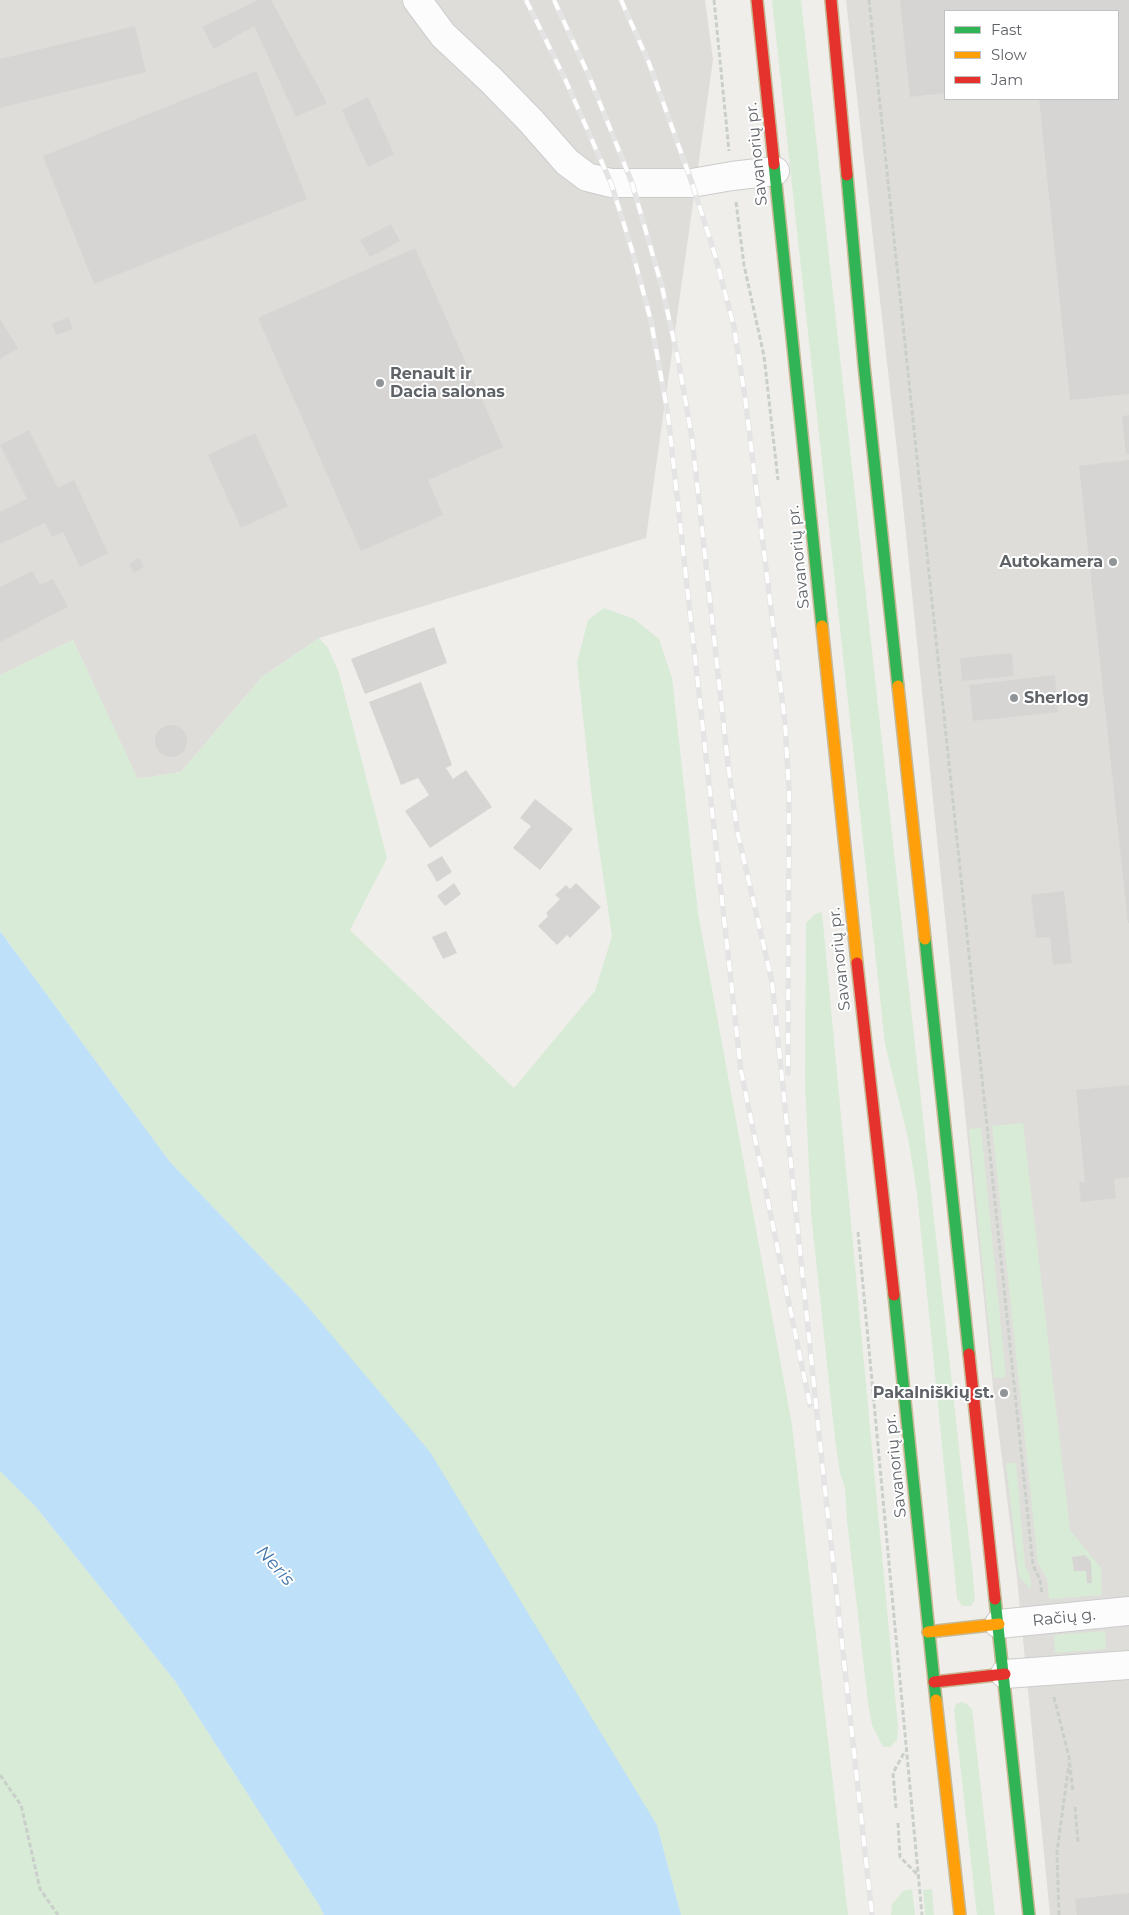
<!DOCTYPE html>
<meta charset="utf-8">
<style>
body{margin:0}
#map{position:relative;width:1129px;height:1915px;overflow:hidden;background:#efeeea;font-family:Montserrat,sans-serif}
canvas{display:block}
.legend{position:absolute;left:944px;top:10px;width:175px;height:90px;box-sizing:border-box;background:#fff;border:1px solid #bfc1c3;margin:0;padding:6px 9px;list-style:none;font-size:15px;color:#5f6368}
.legend li{display:flex;align-items:center;gap:10px;height:25px}
.legend b{width:25px;border:1px solid #bfc1c3}
</style>
<div id="map">
<canvas width="1129" height="1915"></canvas>
<ul class="legend">
<li><b style="height:6px;background:#30b455"></b>Fast</li>
<li><b style="height:6px;background:#ff9f0a"></b>Slow</li>
<li><b style="height:6px;background:#e5322d"></b>Jam</li>
</ul>
</div>
<script>
const c = document.querySelector('canvas').getContext('2d');
c.lineJoin = 'round';
function fill(path, color) { c.fillStyle = color; c.fill(path, 'evenodd'); }
const shape = rows => new Path2D(rows.map(r => 'M' + r).join(''));
function trace(path, color, width, dash) { c.strokeStyle = color; c.lineWidth = width; c.lineCap = dash ? 'butt' : 'round'; c.setLineDash(dash || []); c.stroke(path); }
function drawText(font, color, halo, rows, align = 'center') {
  c.font = font + ' Montserrat,sans-serif'; c.lineWidth = 4; c.setLineDash([]); c.textBaseline = 'middle'; c.strokeStyle = halo; c.fillStyle = color; for (const [text, x, y, turn = 0] of rows) {
    c.save(); c.translate(x, y); c.rotate((+turn || 0) * Math.PI / 180); c.textAlign = isNaN(turn) ? turn : align; if (halo) c.strokeText(text, 0, 0); c.fillText(text, 0, 0); c.restore();
  }
}
const industrial = shape([
 [0,0,705,0,713,60,646,538,319,638,262,677,181,772,137,779,73,640,0,675],
 [846,0,1129,0,1129,1915,1050,1915,1017,1578,993,1387,901,486],
 [945,11,1118,11,1118,99,945,99]
]);
const green = shape([
 [772,0,801,0,973,1576,975,1600,971,1606,962,1606,957,1598,917,1193,908,1138,885,1044],
 [604,608,634,619,659,639,672,678,698,913,792,1425,848,1915,681,1915,657,1825,302,1300,170,1162,0,931,0,675,73,640,138,779,181,772,262,677,319,638,328,648,339,673,387,858,350,930,514,1088,595,991,612,936,593,808,577,663,588,620],
 [822,912,898,1727,897,1740,890,1747,883,1747,872,1725,868,1703,847,1520,845,1488,840,1473,835,1439,811,1213,805,1082,806,923,815,914],
 [1023,1123,1070,1530,1101,1568,1102,1595,1049,1599,1047,1578,1038,1564,992,1126],
 [981,1128,1006,1377,994,1378,969,1129],
 [1006,1463,1016,1463,1025,1566,1030,1575,1031,1590,1019,1576],
 [0,1471,36,1507,175,1681,319,1905,324,1915,0,1915],
 [1105,1631,1106,1649,1055,1653,1054,1635],
 [962,1702,967,1704,972,1709,995,1915,977,1915,954,1710,956,1704],
 [912,1889,915,1915,891,1915,892,1904,903,1891],
 [932,1889,934,1915,925,1915,923,1890]
]);
const water = shape([
 [0,931,170,1162,302,1300,430,1452,657,1825,681,1915,324,1915,319,1905,175,1681,36,1507,0,1471]
]);
const building = shape([
 [258,0,271,0,327,103,296,117,254,26,214,49,202,27],
 [900,0,1129,0,1129,394,1070,400,1039,99,1118,99,1118,11,945,11,945,93,910,97],
 [135,26,146,72,0,108,0,59],
 [256,71,307,199,94,284,43,156],
 [368,97,394,154,368,167,342,110],
 [391,224,400,241,370,257,360,240],
 [415,248,503,447,428,480,443,515,361,551,258,318],
 [68,317,73,329,56,335,52,324],
 [0,319,18,348,0,359],
 [1129,415,1129,454,1126,454,1122,416],
 [29,430,58,488,74,480,108,553,80,567,63,532,52,537,45,523,0,544,0,512,27,499,0,445],
 [255,433,288,506,241,528,208,455],
 [1129,460,1129,923,1128,923,1079,466],
 [139,558,144,567,134,573,129,564],
 [32,571,40,585,53,579,68,607,0,642,0,587],
 [434,627,447,663,365,694,351,659],
 [1012,653,1014,676,962,681,960,658],
 [1055,675,1058,712,973,721,969,685],
 [421,682,452,765,446,768,453,779,466,770,492,807,430,848,405,811,429,795,418,778,401,785,369,702],
 '155 741a16 16 0 1 1 32 0a16 16 0 1 1-32 0Z',
 [535,799,573,829,540,870,513,848,531,826,520,818],
 [442,856,452,872,437,882,427,865],
 [454,883,461,894,445,906,437,896],
 [576,883,601,907,570,938,567,935,557,945,538,926,548,916,546,913,560,899,555,895,566,885,570,889],
 [1064,891,1072,963,1053,965,1050,937,1036,938,1031,895],
 [446,931,457,953,443,959,432,937],
 [1129,1085,1129,1177,1114,1179,1116,1198,1081,1202,1079,1182,1085,1182,1076,1090],
 [1085,1555,1091,1562,1092,1583,1087,1583,1086,1571,1074,1571,1072,1557],
 [1129,1893,1129,1915,1077,1915,1075,1899]
]);
const path = shape([
 [714,0,729,151],
 [869,0,1033,1565,1040,1580,1042,1594],
 [736,202,744,265,764,356,778,480],
 [858,1232,922,1915],
 [1054,1697,1069,1757,1073,1792],
 [0,1775,21,1805,40,1889,58,1915],
 [1075,1807,1078,1843],
 [896,1808,893,1773,905,1751],
 [898,1823,900,1857,918,1875],
 [1059,1915,1057,1852,1069,1763]
]);
const street = shape([
 [417,0,443,35,491,80,531,121,567,162,587,177,611,183,692,183,732,176,775,171],
 [999,1624,1129,1611],
 [1005,1674,1129,1665]
]);
const fast = shape([
 [774,164,822,626],
 [847,175,864,365,898,686],
 [925,939,969,1354],
 [894,1295,936,1700],
 [995,1599,1029,1915]
]);
const slow = shape([
 [822,626,857,963],
 [898,686,925,939],
 [928,1632,999,1624],
 [936,1700,960,1915]
]);
const jam = shape([
 [757,0,774,164],
 [831,0,847,175],
 [857,963,894,1295],
 [969,1354,995,1599],
 [934,1682,1005,1674]
]);
const rail = shape([
 [526,0,565,79,611,183,632,250,651,321,668,415,741,1071,810,1405],
 [554,0,589,76,632,183,662,287,679,364,692,438,728,764,737,830,772,982,822,1462,872,1915],
 [621,0,649,63,692,183,715,255,734,327,745,397,785,723,789,790,788,1073]
]);
const markers = [
 [380,383,5,"#919496"],
 [1113,562,5,"#919496"],
 [1014,698,5,"#919496"],
 [1004,1393,5,"#919496"]
];
const streetNames = [
 ["Savanorių pr.",757,154,-96],
 ["Savanorių pr.",799,557,-96],
 ["Savanorių pr.",840,959,-96],
 ["Savanorių pr.",896,1466,-96],
 ["Račių g.",1064,1618,-6]
];
const poiNames = [
 ["Renault ir",390,374],
 ["Dacia salonas",390,392],
 ["Autokamera",1103,562,"right"],
 ["Sherlog",1024,698],
 ["Pakalniškių st.",994,1393,"right"]
];
const waterNames = [
 ["Neris",275,1566,48]
];
fill(industrial, '#dfddda');
fill(green, '#d8ebd6');
fill(water, '#bfe0f9');
fill(building, '#d6d5d3');
trace(street, '#cbcccc', 30);
trace(fast, '#c8b996', 14);
trace(slow, '#c8b996', 14);
trace(jam, '#c8b996', 14);
trace(path, '#cacfcc', 3, [5, 2.5]);
trace(street, '#fdfcfc', 28);
trace(fast, '#30b455', 11);
trace(slow, '#ff9f0a', 11);
trace(jam, '#e5322d', 11);
trace(rail, '#e4e4e4', 5.5);
trace(rail, '#fff', 4, [11]);
for (const [x, y, r, color] of markers) { const dot = new Path2D(); dot.arc(x, y, r, 0, 2 * Math.PI); c.fillStyle = color; c.fill(dot); trace(dot, '#fff', 2); }
drawText('16px', '#5f6368', '#fff', streetNames);
drawText('bold 16px', '#5f6368', '#fff', poiNames, 'left');
drawText('italic 18px', '#4174aa', '#fff', waterNames);
</script>
